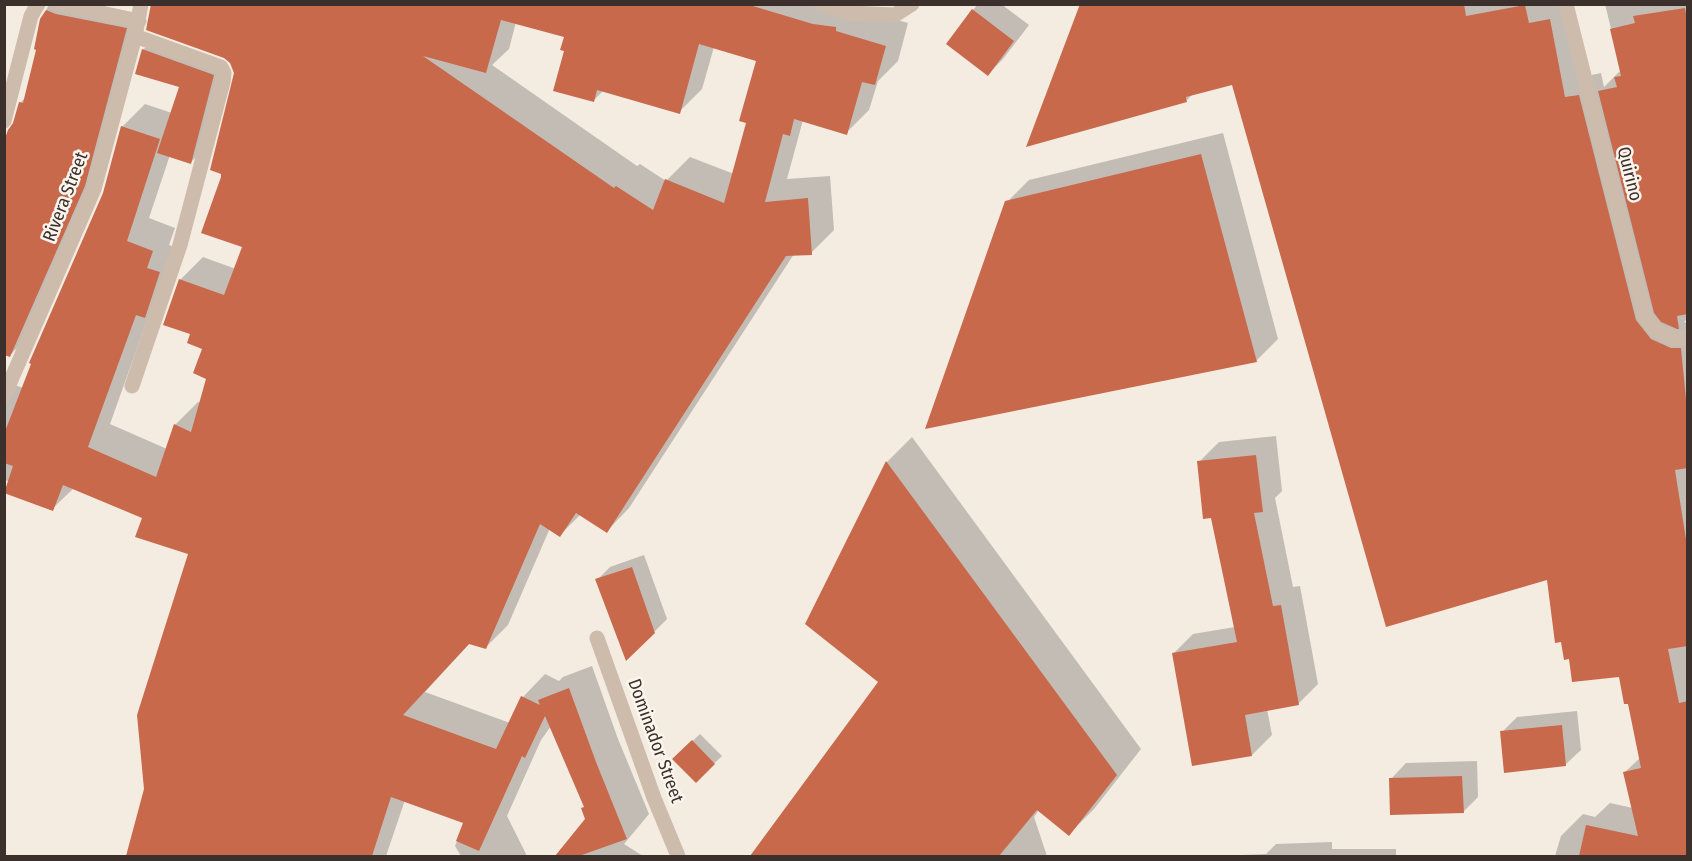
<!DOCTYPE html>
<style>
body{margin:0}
#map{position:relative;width:1692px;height:861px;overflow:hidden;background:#f4ebe1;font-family:"Fira Sans Condensed",sans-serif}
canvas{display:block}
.frame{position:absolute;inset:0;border:6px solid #3b302b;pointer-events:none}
</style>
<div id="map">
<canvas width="1692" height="861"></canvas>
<div class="frame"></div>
</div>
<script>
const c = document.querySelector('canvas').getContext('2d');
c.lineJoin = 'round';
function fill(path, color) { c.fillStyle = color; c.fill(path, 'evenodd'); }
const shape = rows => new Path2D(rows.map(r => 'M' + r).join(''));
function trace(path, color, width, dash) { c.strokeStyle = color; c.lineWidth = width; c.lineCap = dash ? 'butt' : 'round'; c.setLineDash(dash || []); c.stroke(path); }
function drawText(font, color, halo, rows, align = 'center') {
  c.font = font + ' "Fira Sans Condensed",sans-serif'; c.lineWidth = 5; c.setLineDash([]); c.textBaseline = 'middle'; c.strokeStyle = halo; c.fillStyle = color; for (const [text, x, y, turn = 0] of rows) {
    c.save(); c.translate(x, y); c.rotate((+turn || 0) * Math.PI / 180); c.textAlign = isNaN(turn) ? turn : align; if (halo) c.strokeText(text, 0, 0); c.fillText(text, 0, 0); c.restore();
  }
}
const shadow = shape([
 [49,4,92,4,140,14,98,170,24,341,10,355,15,124,20,103,26,97,38,49,42,20],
 [152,4,857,4,859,5,858,9,908,23,898,61,878,81,869,110,846,133,803,120,787,179,830,176,834,230,811,253,794,254,629,508,607,531,581,514,560,535,550,528,508,625,485,648,470,643,425,692,510,723,523,697,545,674,559,681,563,677,592,666,618,739,649,814,624,844,643,856,556,856,587,819,585,807,551,726,541,740,507,816,527,856,461,856,455,846,465,822,405,800,386,856,127,856,145,790,189,553,144,517,74,488,52,509,4,479,4,382,24,388,104,193,122,127,145,104,172,113,181,86,143,50,155,38,225,63,202,151,191,162,170,155,149,218,175,228,169,245,182,250,151,309,110,424,167,449,175,425,198,402,201,403,208,378,204,348,192,333,180,280,203,257,236,269,244,247,223,177,235,73,231,62],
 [516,22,566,36,566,50,593,101,603,91,679,112,702,89,714,47,758,60,748,122,734,174,690,157,666,181,640,164,637,166,492,65,509,49],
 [978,4,1001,4,1029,25,1003,59,988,74,973,10],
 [1081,4,1573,4,1587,76,1601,73,1604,87,1621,70,1605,4,1688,4,1688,318,1684,322,1688,323,1688,856,1555,856,1561,836,1583,814,1595,817,1610,803,1633,808,1625,772,1641,757,1629,702,1620,675,1571,658,1549,578,1233,83,1193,94,1187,100],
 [1223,133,1278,339,1256,361,1007,202,1029,180],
 [1276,436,1282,491,1275,498,1293,587,1300,586,1318,684,1298,704,1267,709,1272,735,1252,755,1173,654,1193,634,1235,627,1199,462,1219,442],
 [912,437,1141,749,1094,809,1069,834,1039,810,1034,817,1047,856,752,856,880,682,807,623,887,462],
 [644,555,667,619,654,632,597,580,610,567],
 [1577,711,1581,750,1565,765,1502,732,1517,717],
 [700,734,722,756,696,781,674,759],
 [1477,761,1478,797,1463,812,1391,779,1406,763],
 [1332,842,1332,849,1396,849,1396,856,1218,856,1266,854,1276,844]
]);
const building = shape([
 [151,4,746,4,813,24,836,27,836,31,886,46,875,85,862,82,847,135,794,119,790,136,783,134,765,202,808,198,812,255,786,256,607,533,576,513,560,537,540,524,486,649,469,644,403,715,496,749,521,696,540,705,538,700,569,688,596,762,627,839,579,856,555,856,585,819,581,808,584,807,545,716,525,758,522,756,479,851,456,841,463,823,391,797,372,856,126,856,144,789,137,715,188,554,135,537,142,518,63,485,53,511,4,493,13,466,4,463,4,434,31,364,29,363,103,193,121,126,160,139,127,241,153,251,147,268,160,272,145,318,136,315,88,447,156,477,174,424,191,432,206,379,193,373,202,349,187,343,190,334,163,325,179,279,224,295,242,247,201,233,221,177,221,174,210,170,234,73,230,63,224,58,146,30],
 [501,20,564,37,560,50,564,51,553,91,594,102,597,90,680,114,699,44,756,61,739,121,746,123,724,203,665,179,653,210,616,186,614,188,423,56,486,73],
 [1080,4,1464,4,1466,16,1525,5,1529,23,1550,19,1565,97,1579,95,1636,320,1651,339,1671,348,1681,348,1688,420,1688,468,1675,470,1688,552,1688,646,1668,649,1679,703,1688,701,1688,856,1579,856,1586,825,1638,836,1623,772,1641,768,1628,704,1624,704,1619,677,1572,682,1569,659,1564,660,1561,642,1555,643,1547,580,1386,627,1232,85,1186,97,1187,102,1026,147],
 [1685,8,1688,25,1688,314,1677,316,1679,329,1677,329,1661,322,1654,313,1598,91,1617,87,1614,77,1621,76,1610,29,1635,23,1633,16],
 [972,9,1014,41,988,76,946,44],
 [46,10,56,14,127,28,85,186,10,357,4,355,4,141,8,130,13,123,19,102,23,103,36,50,34,49,40,19],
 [142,49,214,75,191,164,157,153,179,87,135,74],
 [1201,154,1257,362,925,429,1005,201],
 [1256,455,1263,512,1254,513,1273,606,1281,605,1299,705,1245,715,1252,756,1192,766,1172,653,1237,642,1211,518,1203,519,1197,461],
 [886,461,1117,775,1069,836,1037,810,999,856,750,856,878,682,805,624],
 [632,567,655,633,626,661,595,579],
 [1562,725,1566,766,1504,773,1500,731],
 [692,740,715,764,696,783,672,759],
 [1462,776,1464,813,1390,815,1389,778]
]);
const street = shape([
 [58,4,139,21],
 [822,4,850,13,895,15,912,4],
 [1566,4,1645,317,1655,330,1675,339,1688,338],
 [4,121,31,16,38,4],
 [132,386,180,245,223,82,224,73,221,67,135,36],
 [4,396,94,189,135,36,141,4],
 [597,638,654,798,678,856]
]);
const streetNames = [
 ["Quirino",1629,174,76],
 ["Rivera Street",66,197,-69],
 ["Dominador Street",655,741,70]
];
fill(shadow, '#0003');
fill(building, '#c8694b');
trace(street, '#cdbbac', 15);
drawText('18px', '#3b302b', '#fbf5ee', streetNames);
</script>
